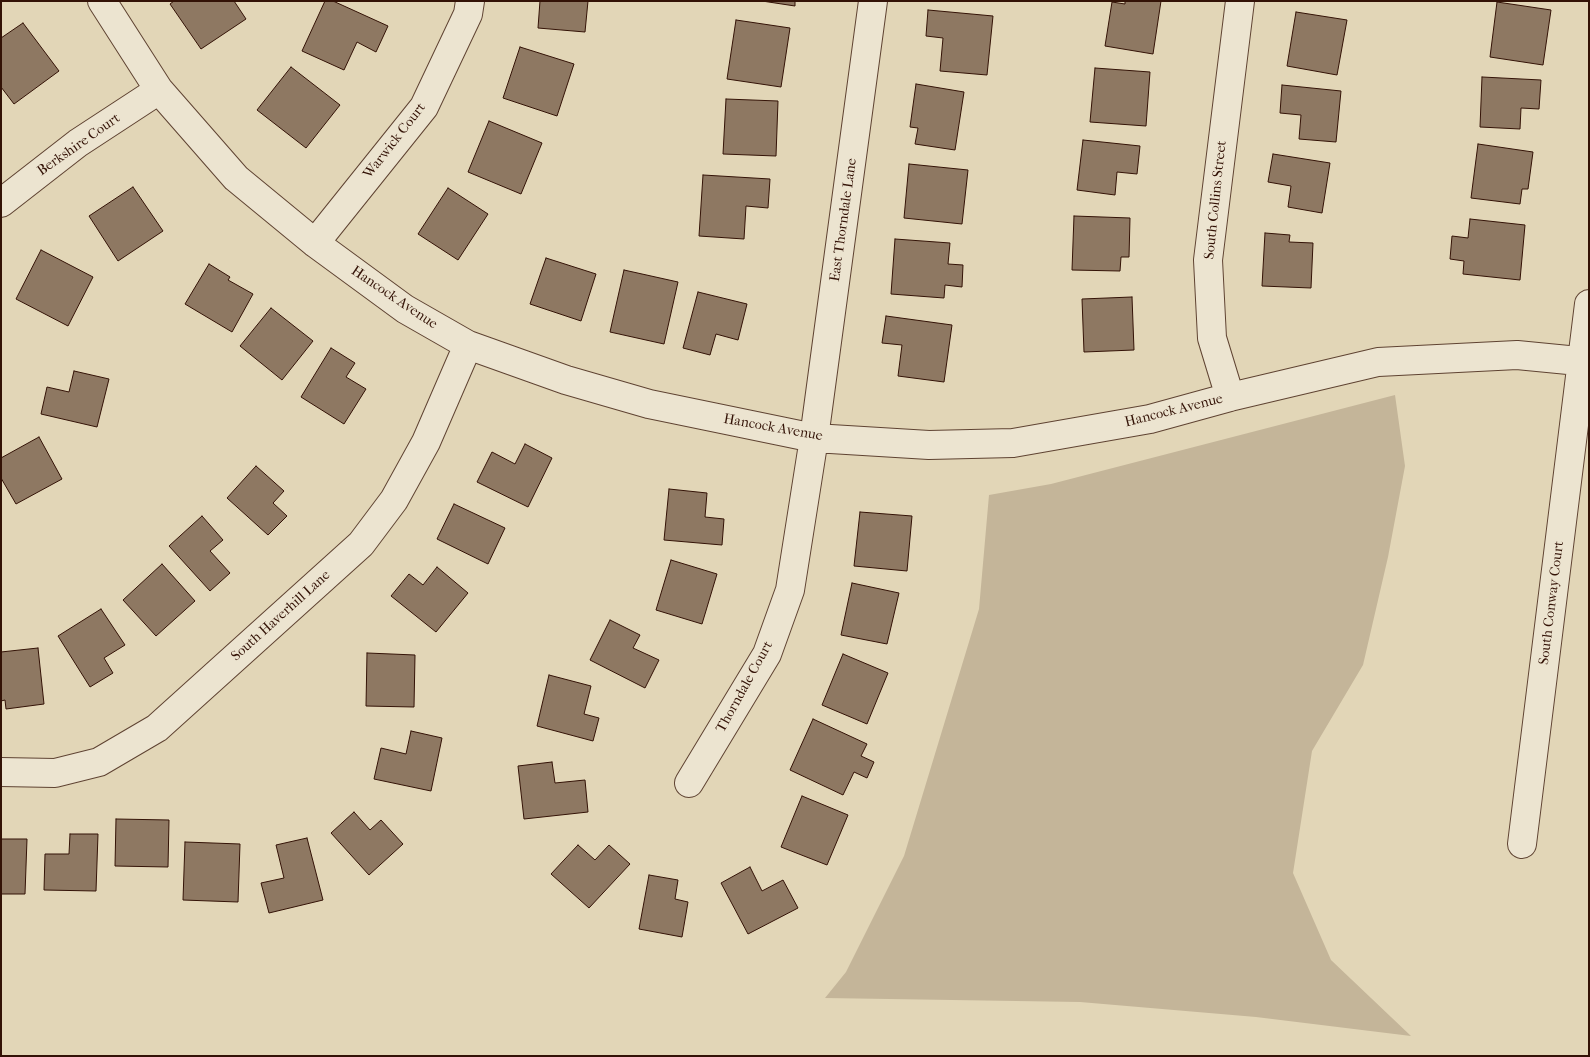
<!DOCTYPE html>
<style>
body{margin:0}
#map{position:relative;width:1590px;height:1057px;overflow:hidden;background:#e2d6b7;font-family:"IM FELL French Canon",serif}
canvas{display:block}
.frame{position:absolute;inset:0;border:2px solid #331206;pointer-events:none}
</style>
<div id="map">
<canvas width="1590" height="1057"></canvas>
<div class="frame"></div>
</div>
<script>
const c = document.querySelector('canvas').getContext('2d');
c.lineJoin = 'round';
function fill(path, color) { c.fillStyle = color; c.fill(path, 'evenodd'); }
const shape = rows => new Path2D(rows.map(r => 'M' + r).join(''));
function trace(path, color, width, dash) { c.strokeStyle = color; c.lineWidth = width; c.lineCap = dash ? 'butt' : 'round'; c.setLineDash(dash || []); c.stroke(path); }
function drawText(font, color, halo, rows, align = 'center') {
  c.font = font + ' "IM FELL French Canon",serif'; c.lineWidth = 4.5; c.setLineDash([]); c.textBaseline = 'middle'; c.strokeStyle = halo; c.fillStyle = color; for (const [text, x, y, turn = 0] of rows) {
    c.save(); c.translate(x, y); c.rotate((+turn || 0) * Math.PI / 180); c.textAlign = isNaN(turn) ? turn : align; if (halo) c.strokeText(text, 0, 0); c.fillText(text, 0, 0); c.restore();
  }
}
const green = shape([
 [1395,395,1405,466,1388,557,1363,665,1312,751,1293,873,1331,960,1411,1036,1256,1017,1080,1002,825,998,846,972,904,856,979,609,989,495,1051,484]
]);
const building = shape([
 [174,1,234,1,246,19,201,49,170,4,174,1],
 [325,1,333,1,388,26,376,52,357,42,344,70,302,51,325,1],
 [540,1,588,1,585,32,538,28,540,1],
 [762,1,795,1,795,6,762,1],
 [1125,1,1161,1,1153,54,1105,46,1112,2,1125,4,1125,1],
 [1497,2,1551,10,1543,65,1490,57,1497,2],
 [928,10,993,16,987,75,940,71,943,38,926,36,928,10],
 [1296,12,1347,20,1337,75,1287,66,1296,12],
 [736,20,790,28,781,87,727,79,736,20],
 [23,23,59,71,14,104,1,87,1,38,23,23],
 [520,47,574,64,557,116,503,98,520,47],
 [291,67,340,105,306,148,257,110,291,67],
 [1095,68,1150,72,1146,126,1090,122,1095,68],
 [1482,77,1541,80,1539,109,1521,108,1520,129,1480,127,1482,77],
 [916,84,964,92,955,150,915,144,918,128,910,127,916,84],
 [1282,85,1341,91,1336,142,1299,139,1301,115,1280,113,1282,85],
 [726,99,778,101,776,156,723,154,726,99],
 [489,121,542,143,521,194,468,172,489,121],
 [1083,140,1140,146,1137,174,1117,172,1115,195,1077,190,1083,140],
 [1478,144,1533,152,1528,189,1522,189,1520,204,1471,198,1478,144],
 [1273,154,1330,163,1322,213,1288,207,1291,186,1268,182,1273,154],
 [909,164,968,170,962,224,904,218,909,164],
 [703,175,770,179,768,208,746,206,744,239,699,236,703,175],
 [133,187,163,231,118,261,89,216,133,187],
 [448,188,488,214,458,260,418,234,448,188],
 [1074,216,1130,218,1129,257,1121,257,1120,271,1072,270,1074,216],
 [1470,219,1525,225,1520,280,1463,274,1464,261,1450,259,1452,236,1468,238,1470,219],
 [1265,233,1290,235,1289,242,1313,243,1311,288,1262,286,1265,233],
 [895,239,950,243,948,264,963,265,962,287,945,285,944,298,891,294,895,239],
 [41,250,93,277,68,326,16,299,41,250],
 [546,258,596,274,581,321,530,304,546,258],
 [209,264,230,277,228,280,253,294,232,332,185,304,209,264],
 [624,270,678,282,664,344,610,332,624,270],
 [698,292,747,304,738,340,716,334,710,355,683,348,698,292],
 [1132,297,1134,350,1084,352,1082,299,1132,297],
 [271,308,313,341,282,380,240,346,271,308],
 [886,316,952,325,944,382,898,376,902,345,882,343,886,316],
 [331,348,355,363,346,377,366,389,344,424,301,397,331,348],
 [74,371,109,379,97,427,41,414,47,387,69,392,74,371],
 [39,437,62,479,16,504,1,478,1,458,39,437],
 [525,444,552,458,528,507,477,482,492,452,515,464,525,444],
 [256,466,284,491,273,503,287,516,268,535,227,498,256,466],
 [669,489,707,493,705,517,724,519,722,545,664,540,669,489],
 [454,504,505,528,488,564,437,539,454,504],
 [860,512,912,516,907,571,854,566,860,512],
 [202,516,223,540,210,551,230,573,210,591,169,546,202,516],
 [671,560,717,574,702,624,656,610,671,560],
 [162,564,195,601,156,636,123,600,162,564],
 [437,567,468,593,436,632,391,596,409,574,423,585,437,567],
 [852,583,899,593,887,644,841,635,852,583],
 [101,609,125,645,104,658,113,673,90,687,58,636,101,609],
 [610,620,640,635,633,648,659,660,645,688,590,660,610,620],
 [38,648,44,704,6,709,5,700,1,701,1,652,38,648],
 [367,653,415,655,414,707,366,706,367,653],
 [843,654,888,673,867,724,822,705,843,654],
 [549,675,591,686,584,714,599,718,593,741,537,726,549,675],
 [813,719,867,744,861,756,874,762,867,778,854,772,843,795,790,770,813,719],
 [411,731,442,738,431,791,374,779,381,748,406,754,411,731],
 [552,762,555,783,585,780,588,812,524,819,518,766,552,762],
 [802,796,848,815,827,865,781,847,802,796],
 [354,812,370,830,381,820,403,844,369,875,331,833,354,812],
 [116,819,169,820,168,867,115,866,116,819],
 [70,834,98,834,96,891,44,890,45,854,69,854,70,834],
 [307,838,323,900,269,913,261,883,284,878,276,845,307,838],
 [1,839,27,839,25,894,1,894,1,839],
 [185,842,240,844,238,902,183,900,185,842],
 [578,845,595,860,609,845,630,864,589,908,551,874,578,845],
 [750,867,762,891,783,880,798,908,748,934,721,883,750,867],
 [649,875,678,880,675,899,688,902,682,937,639,929,649,875]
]);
const street = shape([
 [102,1,159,90,236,178,315,243,405,309,468,345,566,380,649,404,814,438,929,445,1013,443,1150,419,1230,397,1378,362,1517,355,1589,362],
 [1,203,78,143,159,90],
 [315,243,424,107,468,14,470,1],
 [1230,397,1212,338,1208,260,1240,1],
 [1,772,55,773,99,762,157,728,361,544,394,500,426,442,468,345],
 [689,783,767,654,790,590,814,438,873,1],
 [1522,844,1589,304]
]);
const streetNames = [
 ["Warwick Court",395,141,-52],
 ["Berkshire Court",79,145,-35],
 ["South Collins Street",1216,200,-84],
 ["East Thorndale Lane",844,220,-82],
 ["Hancock Avenue",394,298,34],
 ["Hancock Avenue",1174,411,-14],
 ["Hancock Avenue",773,428,10],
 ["South Conway Court",1552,603,-83],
 ["South Haverhill Lane",281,616,-42],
 ["Thorndale Court",745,687,-61]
];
fill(green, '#c4b599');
fill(building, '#8e7862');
trace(building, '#331206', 1);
trace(street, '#5f4332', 30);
trace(street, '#ece4d0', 28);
drawText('14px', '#331206', '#ece4d0', streetNames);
</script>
